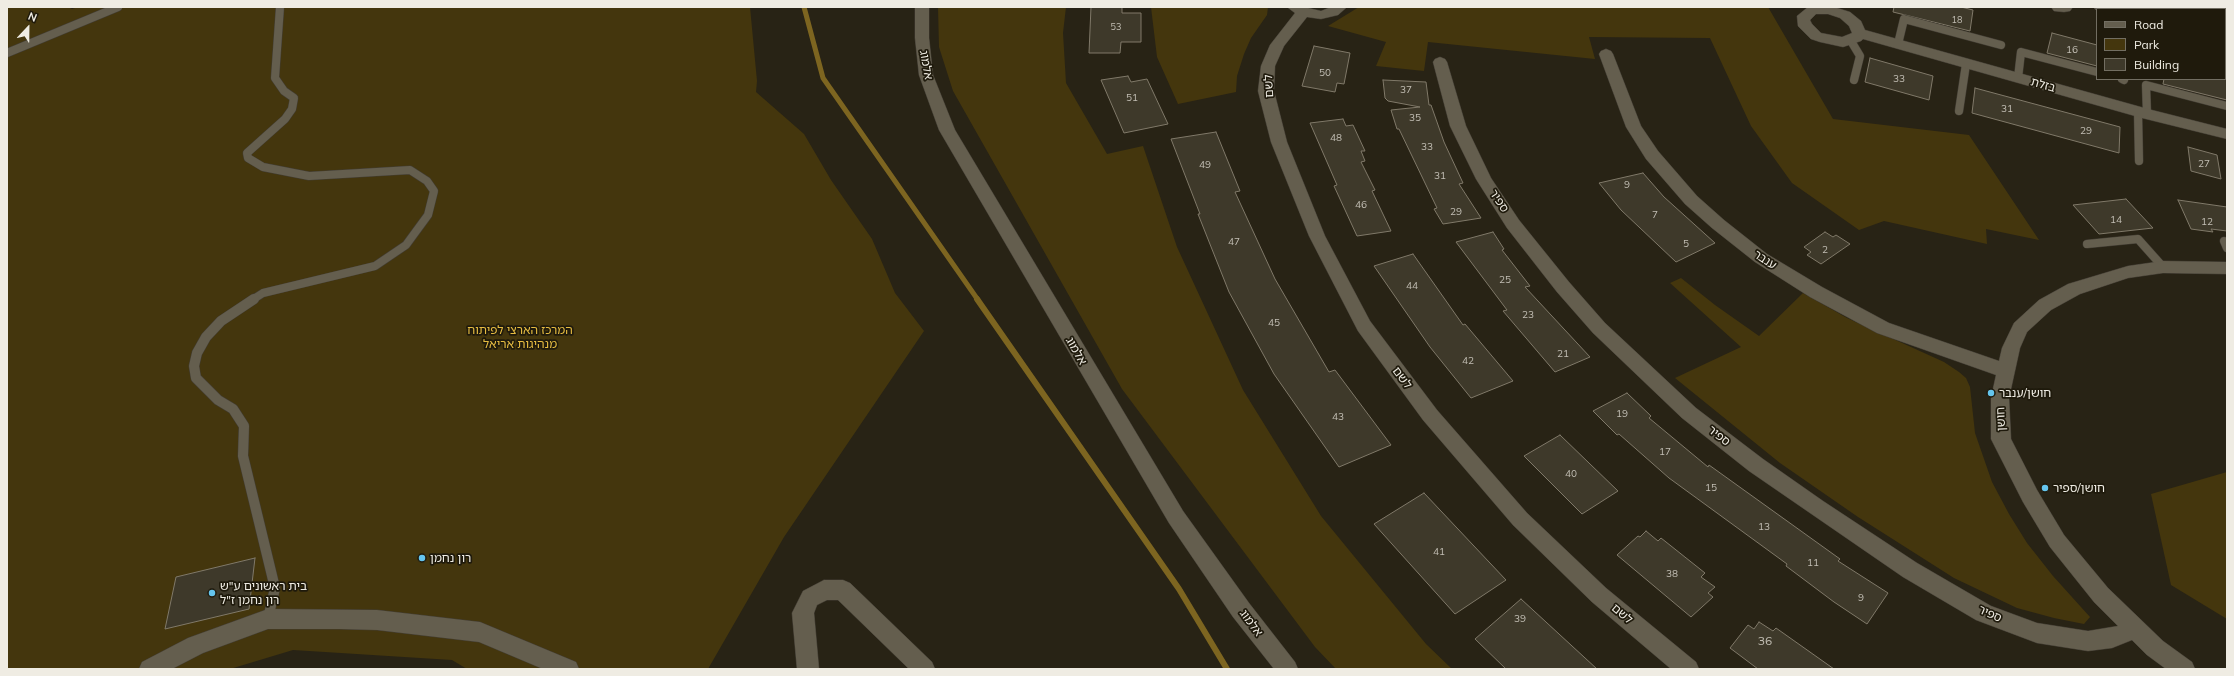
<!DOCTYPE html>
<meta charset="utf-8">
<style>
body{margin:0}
#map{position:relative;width:2234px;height:676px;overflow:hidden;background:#282315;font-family:Mulish,sans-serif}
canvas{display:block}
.frame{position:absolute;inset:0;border:8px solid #efece3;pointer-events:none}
.legend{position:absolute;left:2096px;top:8px;width:130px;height:72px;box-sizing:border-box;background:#1f1a0c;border:1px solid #726e62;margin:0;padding:5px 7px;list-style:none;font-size:12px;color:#efece3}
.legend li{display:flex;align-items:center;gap:8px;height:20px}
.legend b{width:20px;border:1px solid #726e62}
.north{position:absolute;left:8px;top:8px;width:40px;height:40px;-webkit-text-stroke:3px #1f1a0c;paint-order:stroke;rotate:22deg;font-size:11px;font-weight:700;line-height:16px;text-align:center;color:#efece3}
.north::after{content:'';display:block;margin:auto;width:14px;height:18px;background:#efece3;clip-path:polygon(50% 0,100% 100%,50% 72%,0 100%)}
</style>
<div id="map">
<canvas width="2234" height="676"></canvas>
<div class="frame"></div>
<ul class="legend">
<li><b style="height:5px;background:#645e4e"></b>Road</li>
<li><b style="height:11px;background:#44360d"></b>Park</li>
<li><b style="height:11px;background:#3e392a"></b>Building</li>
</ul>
<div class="north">N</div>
</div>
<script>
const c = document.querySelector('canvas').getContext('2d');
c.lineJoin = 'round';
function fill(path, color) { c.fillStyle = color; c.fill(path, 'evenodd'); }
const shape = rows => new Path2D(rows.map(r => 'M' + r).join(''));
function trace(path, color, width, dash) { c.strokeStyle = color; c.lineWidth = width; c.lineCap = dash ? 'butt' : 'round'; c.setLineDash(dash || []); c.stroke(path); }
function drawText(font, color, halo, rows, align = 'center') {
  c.font = font + ' Mulish,"Noto Sans Hebrew",sans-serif'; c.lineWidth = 3.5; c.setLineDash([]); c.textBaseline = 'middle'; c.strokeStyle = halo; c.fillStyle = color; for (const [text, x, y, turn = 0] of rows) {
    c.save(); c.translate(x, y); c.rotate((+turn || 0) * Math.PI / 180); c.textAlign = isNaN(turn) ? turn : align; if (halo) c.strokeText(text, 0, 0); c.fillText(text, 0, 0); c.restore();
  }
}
const green = shape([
 [7,7,68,7,72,9,78,7,750,7,757,81,756,92,804,134,831,180,872,239,895,293,924,331,784,537,708,669,467,669,452,660,293,650,230,669,7,669],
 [938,7,1066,7,1063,33,1066,83,1107,154,1143,146,1177,247,1243,390,1321,516,1426,644,1452,669,1336,669,1315,647,1122,389,953,91,939,47],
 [1151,7,1268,7,1267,15,1251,38,1244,54,1237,76,1236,92,1178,104,1157,57],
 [1359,7,1768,7,1833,119,1969,135,2039,240,1986,229,1987,244,1884,221,1859,230,1792,183,1751,126,1710,38,1589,37,1595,59,1428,42,1424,71,1376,66,1386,42,1328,26],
 [1681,278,1715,305,1759,336,1803,293,1847,318,1944,362,1959,372,1966,378,1970,387,1975,433,1992,482,2009,514,2027,543,2053,576,2090,617,2084,624,2054,618,2017,608,1954,578,1858,517,1780,463,1675,378,1741,347,1670,283],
 [2227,472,2227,619,2171,585,2151,494]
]);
const streamFar1 = shape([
 [804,7,823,78,978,300]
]);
const stream = shape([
 [977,299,1179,589,1227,669]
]);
const building = shape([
 [1091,7,1122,7,1122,13,1141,13,1141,42,1121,42,1120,53,1089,53,1091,7],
 [1894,7,1961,7,1973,10,1970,31,1893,12,1894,7],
 [2052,33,2097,45,2097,66,2047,53,2052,33],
 [1314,46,1350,53,1344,84,1337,83,1335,92,1302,86,1314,46],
 [1870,58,1933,76,1929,100,1865,82,1870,58],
 [1128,76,1131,82,1147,79,1168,124,1124,133,1101,80,1128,76],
 [2164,79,2227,79,2227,100,2163,84,2164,79],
 [1383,80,1426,82,1429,105,1431,105,1444,142,1463,183,1459,184,1481,218,1443,224,1434,209,1437,208,1399,129,1397,129,1391,110,1420,107,1388,101,1385,98,1383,80],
 [1975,88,2120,127,2119,153,1972,113,1975,88],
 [1343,119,1346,126,1353,125,1365,151,1361,151,1365,161,1361,162,1375,190,1372,191,1391,231,1357,236,1334,186,1337,185,1310,123,1343,119],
 [1216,132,1240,191,1235,192,1275,279,1329,372,1335,370,1391,445,1339,467,1274,374,1229,292,1198,214,1200,214,1171,139,1216,132],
 [2188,147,2217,155,2221,179,2191,171,2188,147],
 [1643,173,1664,197,1715,243,1676,262,1621,210,1599,183,1643,173],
 [2126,199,2153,228,2099,234,2073,205,2126,199],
 [2178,200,2227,207,2227,231,2211,229,2213,232,2191,229,2178,200],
 [1493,232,1504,249,1502,250,1530,286,1525,287,1590,357,1555,372,1503,311,1507,310,1456,242,1493,232],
 [1825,232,1833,237,1836,235,1850,244,1821,264,1807,255,1811,252,1804,247,1825,232],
 [1413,254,1463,325,1465,324,1513,381,1471,398,1430,347,1374,266,1413,254],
 [1627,393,1651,416,1649,418,1708,467,1709,465,1840,559,1838,561,1888,593,1867,624,1834,602,1786,566,1787,564,1669,478,1619,434,1617,435,1593,411,1627,393],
 [1560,435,1618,491,1582,514,1524,456,1560,435],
 [1424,493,1506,580,1455,614,1374,524,1424,493],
 [1646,531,1658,541,1661,538,1705,573,1701,577,1715,587,1708,593,1713,597,1691,617,1617,555,1638,536,1640,537,1646,531],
 [255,558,249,609,165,629,176,577,255,558],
 [1521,599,1597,669,1506,669,1475,639,1521,599],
 [1759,622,1773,631,1776,628,1834,669,1758,669,1730,648,1748,625,1754,629,1759,622]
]);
const serviceFar1 = shape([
 [1851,41,1860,56,1854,80],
 [1898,44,1904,19,2001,45],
 [7,53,118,7],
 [2018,78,2021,52,2097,72],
 [2122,79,2124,80],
 [1959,111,1966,64],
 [2138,112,2139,161],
 [2147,114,2146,85,2227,106],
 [2227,242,2224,241,2227,248],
 [2087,244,2138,239,2163,267],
 [252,300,263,293,375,266,406,245,428,215,434,191,427,181,410,170,309,176,263,167,248,158,247,153,285,119,292,109,294,98,284,91,275,78,280,7]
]);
const service = shape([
 [254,299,221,321,206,337,197,353,194,366,196,378,218,400,233,409,244,426,243,456,275,588,268,619]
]);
const minor = shape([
 [915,7,929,7,929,38,933,75,955,130,1183,511,1249,603,1295,662,1298,669,1274,669,1233,617,1169,523,939,130,919,75,915,38,915,7],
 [1287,7,1304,7,1321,11,1331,7,1347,7,1338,15,1321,19,1307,17,1284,46,1275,66,1274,91,1287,142,1325,236,1370,321,1437,410,1527,513,1606,588,1696,662,1699,669,1671,669,1592,602,1513,525,1423,420,1358,331,1309,236,1271,142,1258,91,1261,66,1270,45,1295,13,1287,7],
 [1808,7,1834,7,1850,12,1861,21,1865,30,2148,109,2227,129,2227,139,2142,118,1863,39,1861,41,1843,47,1820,42,1811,39,1798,26,1797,16,1808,7],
 [1816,14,1828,14,1840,18,1849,26,1852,33,1842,37,1821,33,1812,24,1810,20,1816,14],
 [1606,49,1611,51,1613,54,1641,126,1658,151,1697,196,1724,220,1767,254,1822,287,1889,323,1999,361,2002,348,2014,323,2039,300,2068,284,2128,266,2163,261,2227,262,2227,274,2163,273,2128,278,2080,294,2051,310,2027,332,2020,348,2009,398,2011,439,2037,490,2064,535,2108,588,2163,641,2192,662,2195,669,2166,669,2147,655,2132,640,2112,648,2088,651,2037,643,1976,620,1903,577,1749,471,1682,418,1593,333,1557,292,1507,228,1476,179,1450,126,1433,62,1435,59,1440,57,1445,59,1447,62,1466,126,1491,178,1519,220,1569,282,1605,323,1696,408,1763,459,1823,501,1917,563,1991,606,2037,623,2088,631,2118,626,2094,602,2050,547,2023,502,1991,439,1991,398,1996,375,1877,333,1810,297,1755,262,1712,228,1685,204,1646,159,1626,127,1599,54,1601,51,1606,49],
 [824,580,843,580,850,583,932,662,935,669,909,669,838,600,827,600,817,605,814,613,819,669,797,669,792,613,803,591,824,580],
 [268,609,377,610,480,622,576,662,579,669,543,669,479,642,377,630,339,629,268,629,203,653,172,669,139,669,142,662,188,638,268,609]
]);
const secondary = shape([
 [2051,7,2073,7,2070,11,2064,12,2054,11,2051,7],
 [2093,7,2126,7,2128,9,2097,9,2097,11,2093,7],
 [2155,7,2178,7,2180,9,2157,9,2155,7],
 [2225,33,2227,33,2227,44,2225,44,2225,33]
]);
const markers = [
 [1991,393,4,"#65c5ee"],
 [2045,488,4,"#65c5ee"],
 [422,558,4,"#65c5ee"],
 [212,593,4,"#65c5ee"]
];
const farNumbernames = [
 ["18",1957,20],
 ["53",1116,27]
];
const numberNames = [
 ["16",2072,50],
 ["50",1325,73],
 ["33",1899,79],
 ["37",1406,90],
 ["51",1132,98],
 ["31",2007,109],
 ["35",1415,118],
 ["29",2086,131],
 ["48",1336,138],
 ["33",1427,147],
 ["27",2204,164],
 ["49",1205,165],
 ["31",1440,176],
 ["9",1627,185],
 ["46",1361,205],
 ["29",1456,212],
 ["7",1655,215],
 ["14",2116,220],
 ["12",2207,222],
 ["47",1234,242],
 ["5",1686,244],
 ["2",1825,250],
 ["25",1505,280],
 ["44",1412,286],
 ["23",1528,315],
 ["45",1274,323],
 ["21",1563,354],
 ["42",1468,361],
 ["19",1622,414],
 ["43",1338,417],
 ["17",1665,452],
 ["40",1571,474],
 ["15",1711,488],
 ["13",1764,527],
 ["41",1439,552],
 ["11",1813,563],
 ["38",1672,574],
 ["9",1861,598],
 ["39",1520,619]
];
const streetNames = [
 ["אלמוג",926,65,80],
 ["בזלת",2043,85,16],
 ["לשם",1269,86,-93],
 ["ספיר",1499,201,57],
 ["ענבר",1765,260,34],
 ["אלמוג",1076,351,60],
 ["לשם",1402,378,53],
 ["חושן",2001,419,-92],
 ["ספיר",1719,436,38],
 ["לשם",1622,614,40],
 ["ספיר",1990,614,24],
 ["אלמוג",1251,623,53]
];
const parkNames = [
 ["המרכז הארצי לפיתוח",520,330],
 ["מנהיגות אריאל",520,344]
];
const poiNames = [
 ["חושן/ענבר",1999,393],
 ["חושן/ספיר",2053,488],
 ["רון נחמן",430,558],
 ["בית ראשונים ע\"ש",220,586],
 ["רון נחמן ז\"ל",220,600]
];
const nearNumbernames = [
 ["36",1765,641]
];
fill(green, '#44360d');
trace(streamFar1, '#7d6520', 5);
trace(stream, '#7d6520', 6);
fill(building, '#3e392a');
trace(building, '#807969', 1);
trace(serviceFar1, '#423d34', 9);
trace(service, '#423d34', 11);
trace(minor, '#423d34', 1);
trace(secondary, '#423d34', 1);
trace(serviceFar1, '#645e4e', 8);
trace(service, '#645e4e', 10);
fill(minor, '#645e4e');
fill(secondary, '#645e4e');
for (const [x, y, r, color] of markers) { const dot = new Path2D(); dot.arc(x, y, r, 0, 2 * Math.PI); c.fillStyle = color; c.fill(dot); trace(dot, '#1f1a0c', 1.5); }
drawText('9px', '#c3bfb5', null, farNumbernames);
drawText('10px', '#c3bfb5', null, numberNames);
drawText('12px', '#efece3', '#1f1a0c', streetNames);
drawText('12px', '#e6bc41', '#1f1a0c', parkNames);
drawText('12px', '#efece3', '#1f1a0c', poiNames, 'left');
drawText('12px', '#c3bfb5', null, nearNumbernames);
</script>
